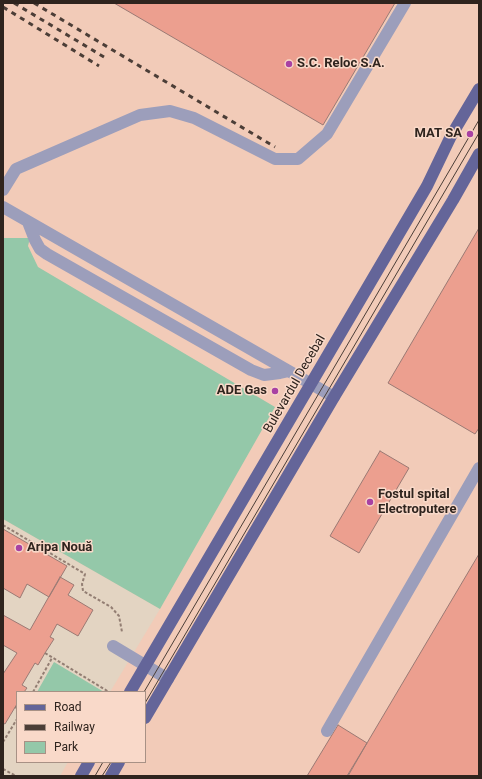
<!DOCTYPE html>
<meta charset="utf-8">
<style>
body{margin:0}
#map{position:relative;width:482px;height:779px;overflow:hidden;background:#f9d9c9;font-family:Roboto,sans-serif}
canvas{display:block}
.frame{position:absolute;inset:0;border:4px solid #2f241e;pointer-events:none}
.legend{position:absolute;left:16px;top:691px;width:130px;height:72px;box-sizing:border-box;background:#f9d9c9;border:1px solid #a89185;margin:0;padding:5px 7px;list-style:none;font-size:12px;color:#2f241e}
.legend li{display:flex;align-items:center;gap:8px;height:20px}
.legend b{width:20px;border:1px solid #a89185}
</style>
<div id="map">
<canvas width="482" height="779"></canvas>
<div class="frame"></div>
<ul class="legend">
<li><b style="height:5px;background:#646599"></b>Road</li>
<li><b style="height:5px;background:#4c3e37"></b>Railway</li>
<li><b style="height:11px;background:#94c8a9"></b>Park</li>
</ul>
</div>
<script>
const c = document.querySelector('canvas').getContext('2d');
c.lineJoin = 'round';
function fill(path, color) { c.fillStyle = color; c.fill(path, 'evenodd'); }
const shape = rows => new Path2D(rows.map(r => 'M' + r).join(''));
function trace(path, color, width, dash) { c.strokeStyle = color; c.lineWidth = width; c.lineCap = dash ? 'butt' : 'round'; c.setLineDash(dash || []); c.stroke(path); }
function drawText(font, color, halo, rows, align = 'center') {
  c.font = font + ' Roboto,sans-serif'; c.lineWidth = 3; c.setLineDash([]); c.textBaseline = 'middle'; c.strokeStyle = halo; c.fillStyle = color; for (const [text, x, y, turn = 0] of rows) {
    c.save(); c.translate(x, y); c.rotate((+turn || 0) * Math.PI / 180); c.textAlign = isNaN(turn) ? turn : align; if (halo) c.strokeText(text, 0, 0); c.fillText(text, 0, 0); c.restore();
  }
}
const built = shape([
 [3,3,479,3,479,776,3,776],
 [17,692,145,692,145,762,17,762]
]);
const education = shape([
 [3,519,160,609,110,692,17,692,17,762,68,762,60,776,3,776]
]);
const green = shape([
 [3,238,30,238,28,246,38,267,275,407,160,609,3,519],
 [54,662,104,692,37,692]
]);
const building = shape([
 [114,3,395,3,323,125,114,3],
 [479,228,479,428,475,434,388,383,479,228],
 [380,451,409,468,359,553,330,536,380,451],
 [3,529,67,566,49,597,27,584,20,598,3,588,3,529],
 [479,554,479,776,348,776,367,743,479,554],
 [60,577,74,585,68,595,93,610,78,636,57,624,50,637,54,639,45,653,38,665,35,663,22,685,27,688,24,692,17,692,17,704,5,724,3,723,3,674,17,653,3,645,3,615,30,630,60,577],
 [338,725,367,743,347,776,307,776,338,725]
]);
const path = shape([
 [3,525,85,574,82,584,83,591,111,607,119,616,122,632],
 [45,653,109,692],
 [33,692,52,658],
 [15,707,17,708],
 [3,742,17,719],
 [3,769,16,776]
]);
const minor = shape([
 [3,190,16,169,140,115,170,111,194,118,275,159,298,159,327,134,405,3],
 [3,207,334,397],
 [28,222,35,240,40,249,47,254,251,370,264,375,280,373,289,371],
 [113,646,168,679],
 [327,731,479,468]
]);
const major = shape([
 [130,692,427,186,451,136,479,89],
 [145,718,334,397,453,200,479,154],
 [81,776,89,762],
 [111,776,119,762]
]);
const tram = shape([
 [144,692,479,120],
 [145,703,479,133],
 [95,776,103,762],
 [102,776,111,762]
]);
const rail = shape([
 [14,3,104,57],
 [34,3,275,147],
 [3,7,99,66]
]);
const markers = [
 [289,64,4,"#a841a3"],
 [470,134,4,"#a841a3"],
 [275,391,4,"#a841a3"],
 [370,502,4,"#a841a3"],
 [19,548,4,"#a841a3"]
];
const poiNames = [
 ["S.C. Reloc S.A.",297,64],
 ["MAT SA",462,134,"right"],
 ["ADE Gas",267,391,"right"],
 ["Fostul spital",378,495],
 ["Electroputere",378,510],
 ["Aripa Nouă",27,548]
];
const streetNames = [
 ["Bulevardul Decebal",295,384,-60]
];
fill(built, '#f2cbb8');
fill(education, '#e3d4c2');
fill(green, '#94c8a9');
fill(building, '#ec9f8f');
trace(building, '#9b7a74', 1);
trace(path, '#937e73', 2, [3, 2]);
trace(minor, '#9c9ebb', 12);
trace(major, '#646599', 12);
trace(tram, '#4c3e37', 1);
trace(rail, '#4c3e37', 3, [5, 5]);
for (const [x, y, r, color] of markers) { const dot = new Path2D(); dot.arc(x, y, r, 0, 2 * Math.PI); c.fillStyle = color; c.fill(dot); trace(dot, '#f9d9c9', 1.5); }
drawText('bold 13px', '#2f241e', '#f9d9c9', poiNames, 'left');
drawText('13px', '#2f241e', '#f9d9c9', streetNames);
</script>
